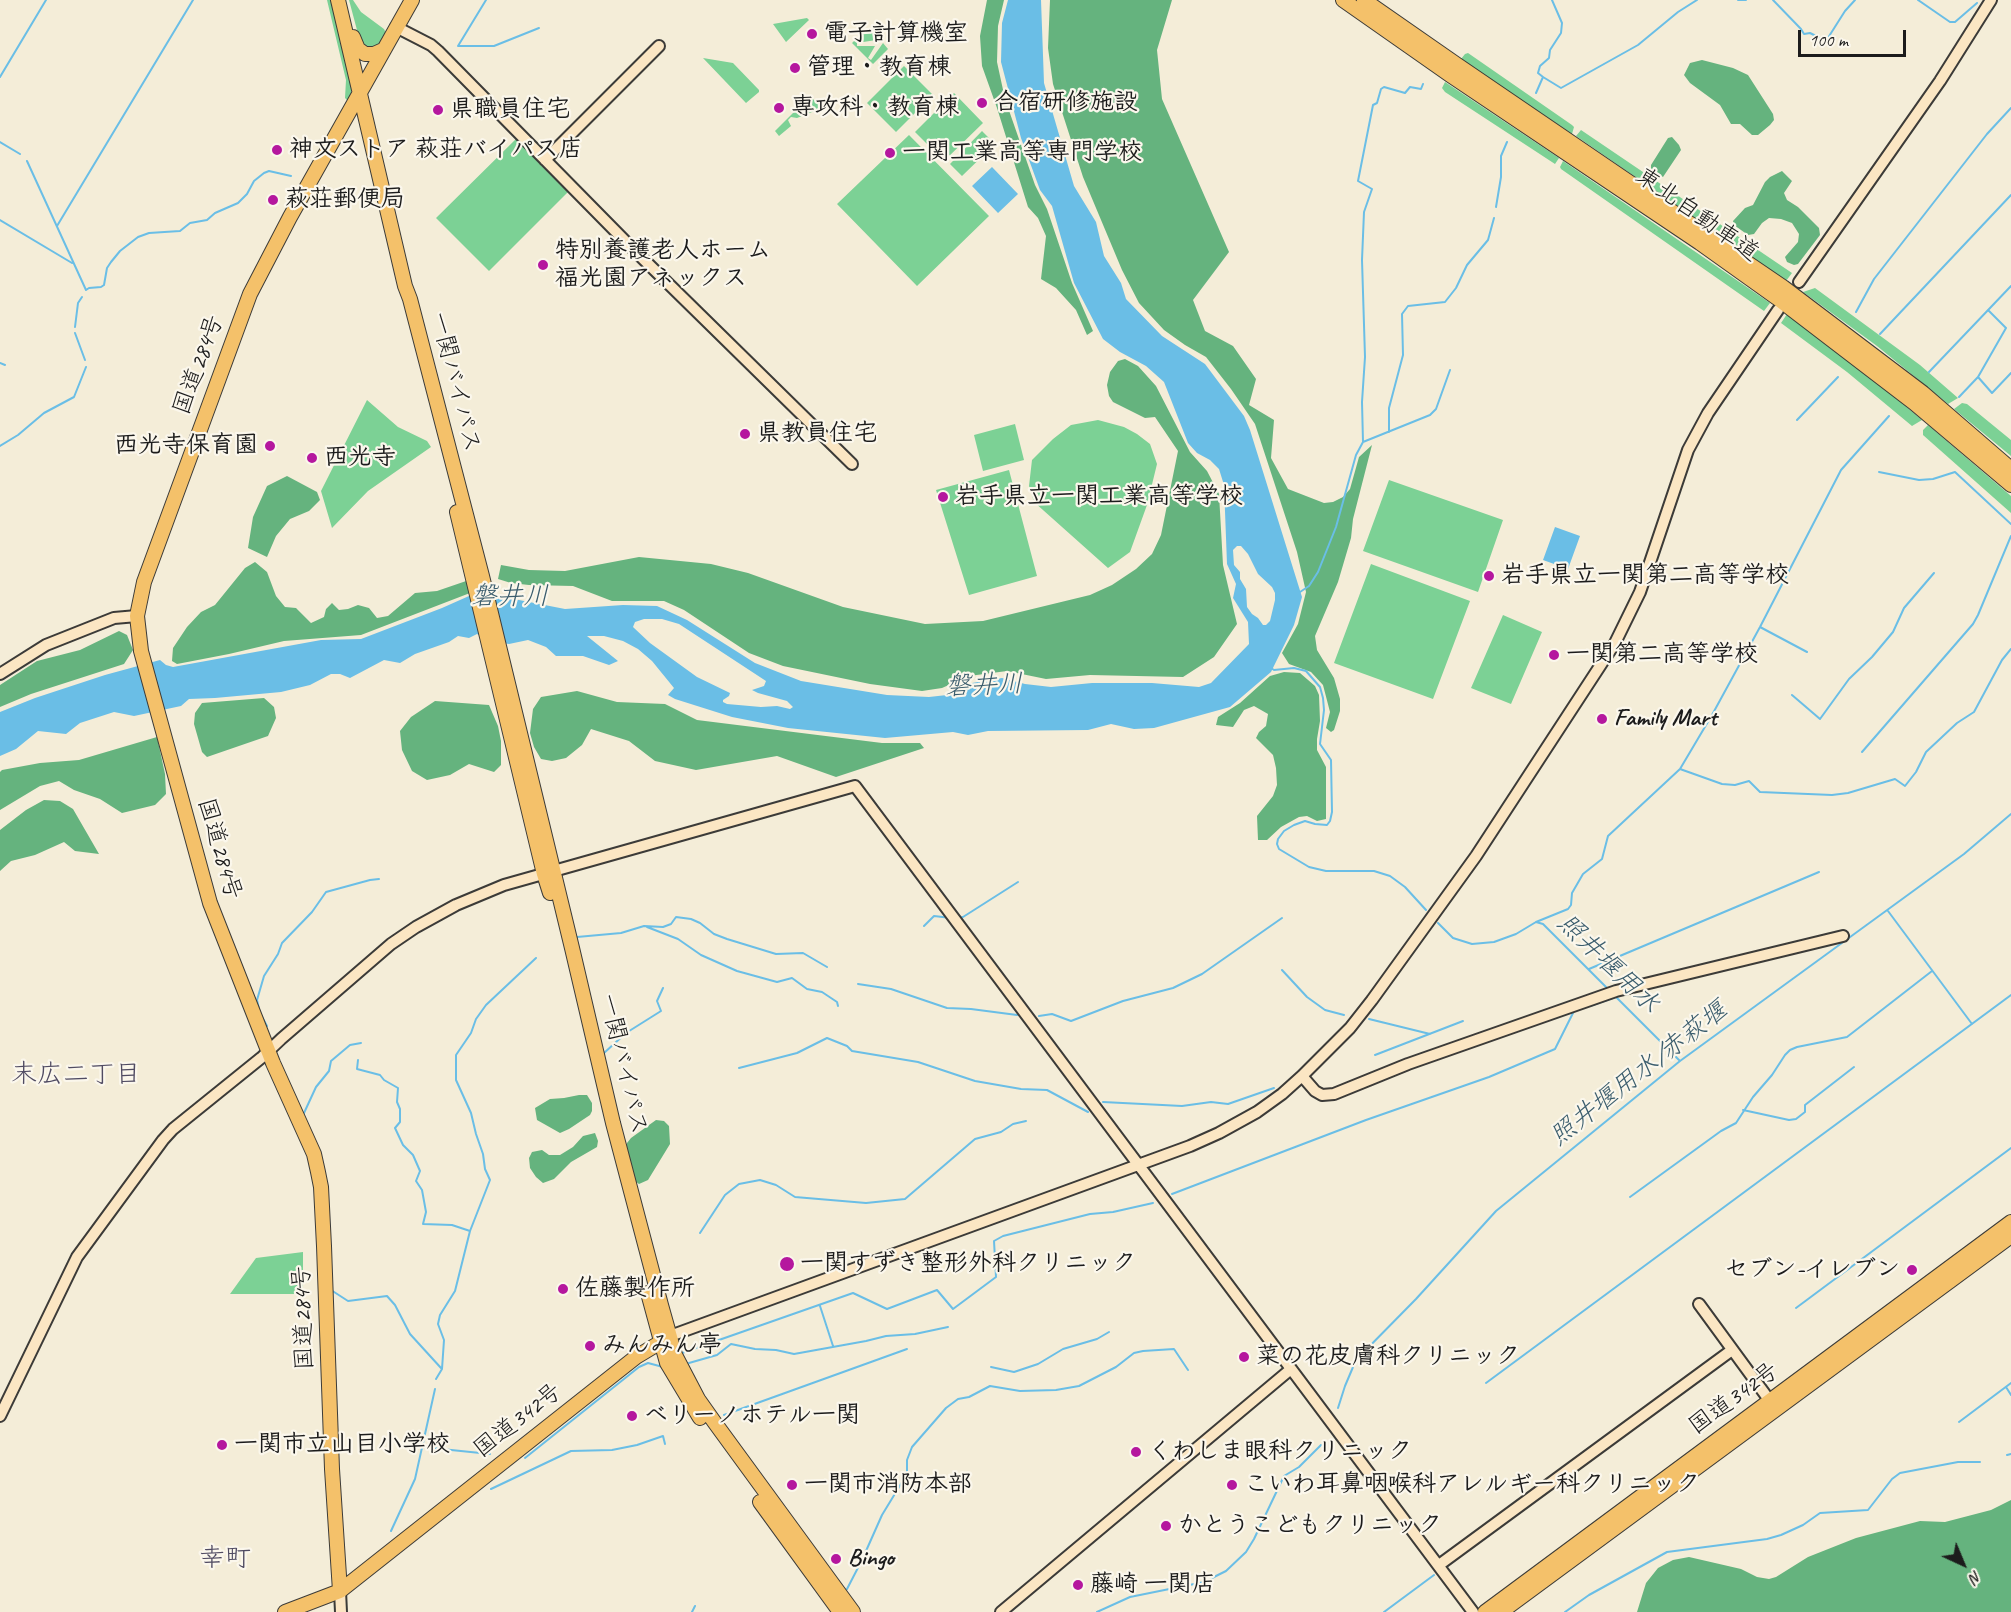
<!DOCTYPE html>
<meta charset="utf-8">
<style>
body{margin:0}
#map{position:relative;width:2011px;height:1612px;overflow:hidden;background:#f4edd8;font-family:Caveat,sans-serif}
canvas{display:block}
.north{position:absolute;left:1933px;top:1534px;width:60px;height:60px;-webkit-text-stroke:4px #fbf7ec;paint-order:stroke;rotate:136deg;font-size:16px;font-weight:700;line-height:24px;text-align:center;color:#1c1c1c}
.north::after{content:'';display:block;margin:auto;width:21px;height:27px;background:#1c1c1c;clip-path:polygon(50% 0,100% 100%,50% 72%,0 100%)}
.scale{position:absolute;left:1798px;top:30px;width:108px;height:27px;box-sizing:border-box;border:3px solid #1c1c1c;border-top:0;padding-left:8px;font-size:18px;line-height:21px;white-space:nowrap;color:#1c1c1c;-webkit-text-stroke:4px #fbf7ec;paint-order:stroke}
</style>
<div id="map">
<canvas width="2011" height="1612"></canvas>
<div class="north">N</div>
<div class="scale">100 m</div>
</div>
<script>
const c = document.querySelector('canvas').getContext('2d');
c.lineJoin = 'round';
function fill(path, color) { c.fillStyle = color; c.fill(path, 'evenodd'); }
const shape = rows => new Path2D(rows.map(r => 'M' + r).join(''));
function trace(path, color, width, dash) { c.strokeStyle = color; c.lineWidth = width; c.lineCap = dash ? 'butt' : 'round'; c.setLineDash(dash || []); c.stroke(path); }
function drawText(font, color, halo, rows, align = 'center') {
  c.font = font + ' Caveat,"Klee One",sans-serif'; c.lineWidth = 4.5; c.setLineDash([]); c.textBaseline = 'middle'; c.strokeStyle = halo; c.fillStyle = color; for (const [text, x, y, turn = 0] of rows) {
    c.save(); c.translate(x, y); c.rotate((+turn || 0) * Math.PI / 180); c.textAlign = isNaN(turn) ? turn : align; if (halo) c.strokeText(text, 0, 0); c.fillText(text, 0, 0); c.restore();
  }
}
const green = shape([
 [327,0,332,0,352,81,351,94,349,99,347,100,345,98,346,80],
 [349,0,353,0,361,12,384,29,386,33,377,48,374,51,361,45],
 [807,18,809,20,786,42,773,24],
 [867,28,876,37,876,40,857,43,857,46,875,46,868,58,871,60,883,43,888,49,873,64,852,43],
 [1468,53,1572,125,1574,127,1572,134,1461,59,1465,54],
 [703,58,733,63,759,90,759,92,746,103],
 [904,66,933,95,896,132,867,103],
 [1445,82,1559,158,1555,164,1445,92,1442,88],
 [954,93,983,123,944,161,915,132],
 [810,96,822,108,797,118,791,117,788,120,791,126,779,136,775,131],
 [1581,130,1792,273,1786,281,1576,136],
 [982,131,995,144,962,176,950,164],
 [909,135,989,216,917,286,837,204],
 [518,137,570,190,489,271,436,218],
 [1563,161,1770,303,1764,311,1561,169,1560,167],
 [1815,288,1920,365,1958,398,1948,404,1877,346,1803,292],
 [1787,314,1889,392,1922,420,1912,426,1847,372,1781,323],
 [367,400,398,427,427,441,431,447,368,491,332,528,321,491],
 [1962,403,1967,404,2011,440,2011,456,1954,409],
 [1098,420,1124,427,1137,434,1150,444,1157,464,1147,505,1130,552,1108,568,1034,502,1029,486,1032,460,1053,439,1071,425],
 [1015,424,1024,460,983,471,974,435],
 [1928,425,2011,496,2011,513,1923,435,1923,430],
 [1009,470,1037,576,969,595,936,490],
 [1389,480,1503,520,1478,592,1363,551],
 [1371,564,1470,601,1433,699,1334,663],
 [1503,615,1542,632,1511,704,1471,688],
 [303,1252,303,1294,230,1294,256,1258]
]);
const forest = shape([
 [987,0,1004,0,998,26,997,62,1005,99,1035,185,1047,209,1072,283,1093,331,1087,335,1076,310,1056,288,1041,279,1046,236,1038,218,1028,207,997,108,982,66,980,36],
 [1050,0,1172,0,1157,50,1162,99,1229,252,1193,300,1205,331,1233,346,1256,379,1249,405,1274,420,1271,458,1288,489,1324,503,1333,502,1343,497,1350,489,1359,457,1372,445,1353,519,1351,538,1338,582,1315,636,1317,650,1334,678,1340,699,1340,711,1334,730,1331,732,1326,728,1330,712,1323,685,1311,672,1289,664,1282,653,1298,624,1306,592,1297,552,1255,424,1231,389,1206,357,1185,345,1164,330,1139,303,1122,270,1083,177,1053,84,1048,48],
 [1702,60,1733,68,1748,75,1773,114,1774,120,1770,125,1758,135,1752,135,1740,124,1731,124,1720,105,1690,83,1684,75,1690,63],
 [1672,137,1679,145,1681,150,1663,177,1651,169,1651,165,1668,138],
 [1782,171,1792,181,1784,193,1787,200,1798,207,1819,228,1820,235,1798,264,1794,265,1787,262,1785,257,1798,242,1799,234,1792,223,1781,219,1769,218,1762,223,1754,234,1748,235,1734,225,1733,221,1745,208,1753,205,1765,182,1770,177],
 [1125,359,1138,366,1156,386,1190,452,1207,471,1219,494,1223,565,1237,624,1214,657,1183,677,1090,675,1046,679,1007,671,969,676,942,688,922,691,870,684,783,666,749,653,684,610,664,601,612,601,573,586,529,585,511,583,498,579,501,565,529,570,565,571,639,557,711,564,748,573,843,607,925,624,983,621,1090,595,1112,585,1136,569,1152,554,1161,535,1178,451,1155,417,1145,418,1113,402,1109,396,1107,385,1110,372,1118,361],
 [287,476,317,492,320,500,309,511,290,519,276,536,267,557,248,548,253,517,267,486],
 [255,562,267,572,276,596,285,607,296,608,311,623,324,617,326,609,332,603,339,610,348,609,358,605,369,608,377,618,388,616,415,593,437,591,472,579,470,593,361,635,284,641,229,654,177,664,172,661,173,648,187,627,201,612,215,605,245,568],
 [119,631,127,635,133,650,124,664,31,694,0,707,0,685,37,661,80,650],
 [1284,672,1300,673,1315,686,1319,695,1320,721,1317,739,1317,750,1326,767,1326,819,1317,821,1307,816,1299,817,1281,827,1267,840,1258,840,1257,816,1273,796,1277,785,1276,768,1273,755,1256,738,1259,732,1266,726,1268,714,1254,706,1244,710,1233,727,1216,725,1218,717,1240,703,1270,676],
 [577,691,617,702,665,704,697,720,882,743,920,743,924,748,836,777,777,756,696,770,655,761,629,741,591,729,582,745,566,758,552,761,541,759,534,747,530,733,533,709,541,697],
 [264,698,274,707,276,718,268,736,207,757,202,752,194,724,195,713,202,703],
 [435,701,489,705,498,726,501,741,501,765,494,772,469,764,450,775,427,780,412,771,402,750,400,731,411,717],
 [157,737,165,774,166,794,155,805,122,813,100,799,74,790,59,781,40,786,0,810,0,772,2,770,40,763,79,760],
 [44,800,60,801,73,809,99,854,75,851,64,842,35,855,11,861,0,871,0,830,26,810],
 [579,1095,587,1095,592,1103,592,1111,590,1115,569,1129,560,1133,537,1120,535,1108,550,1099,564,1098],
 [656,1120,664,1121,669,1126,670,1144,648,1180,639,1184,635,1181,626,1149,627,1143,631,1138],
 [595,1133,598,1141,597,1147,571,1162,554,1179,543,1183,536,1177,530,1168,529,1158,532,1152,542,1150,549,1155,560,1155,573,1147,583,1136],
 [2011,1500,2011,1612,1637,1612,1646,1583,1658,1568,1673,1560,1689,1557,1741,1569,1757,1577,1769,1579,1776,1577,1808,1557,1856,1538,1920,1521,1945,1522,1991,1510]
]);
const water = shape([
 [1008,0,1041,0,1044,83,1074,186,1096,222,1104,256,1121,283,1126,299,1162,336,1205,364,1244,416,1250,430,1302,597,1294,625,1271,672,1230,707,1154,728,1134,729,1111,724,1088,730,988,731,968,735,953,732,885,738,788,728,732,717,675,699,668,695,674,688,652,661,638,649,623,641,604,636,587,636,618,661,609,665,583,656,556,656,546,647,528,640,509,644,490,641,477,634,469,638,458,636,449,642,415,654,400,663,384,660,350,678,340,674,331,674,310,685,281,692,215,698,189,699,181,706,134,716,114,712,80,723,66,734,38,731,16,749,0,756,0,712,35,698,105,675,160,660,166,665,173,667,321,640,361,639,442,608,478,592,565,609,623,605,657,606,687,620,755,663,801,681,887,695,929,697,947,695,966,684,1002,678,1025,684,1051,687,1092,683,1152,683,1199,687,1211,683,1249,644,1248,622,1233,598,1236,584,1227,564,1224,485,1219,469,1210,460,1197,453,1188,443,1164,382,1146,366,1120,352,1103,339,1074,283,1052,206,1040,190,1021,138,1001,62,1002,23],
 [1237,546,1241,546,1248,554,1258,574,1272,587,1275,593,1275,600,1270,621,1266,625,1263,625,1258,618,1252,614,1247,607,1246,589,1240,579,1240,572,1234,565,1233,550],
 [644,619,662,619,679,624,766,681,764,686,752,690,758,693,787,701,793,707,790,709,777,706,761,707,727,704,723,702,723,700,729,696,730,693,697,677,650,643,633,627,635,622],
 [992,167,1018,194,998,213,972,186],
 [1555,527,1580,536,1568,569,1543,560]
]);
const stream = shape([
 [486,0,458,46,494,46,539,28],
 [1738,0,1746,0],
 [1773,0,1801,29,1804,34,1810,33,1826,41,1845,11,1855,0],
 [1918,0,1950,22,1955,22,1977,3],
 [0,77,46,0],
 [1543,77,1561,88,1638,45,1678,12,1697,0],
 [1536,93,1543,77,1538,73,1540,66,1549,58,1550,50,1561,33,1562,23,1552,0],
 [0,142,20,154],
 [27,161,86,290,89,288,101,287,104,285,107,268,111,262,120,251,138,237,149,233,180,231,190,223,207,220,215,213,238,203,247,194,254,181,264,173,269,171,291,176],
 [1496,207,1501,177,1501,156,1507,142],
 [0,220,72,263],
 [57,226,193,0],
 [1856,312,1874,279,1987,134,2011,108],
 [75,327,78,303,82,297],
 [75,333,85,360],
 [1880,334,2011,195],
 [0,363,5,365],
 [1929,372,2011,286],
 [1978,377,1992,393,2011,373],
 [1959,397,1978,377,2006,328,1988,310],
 [1797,420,1838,377],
 [1389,432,1389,408,1403,355,1402,314,1408,306,1445,302,1456,288,1467,265,1488,240,1494,218],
 [1363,442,1362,402,1365,357,1362,260,1364,212,1372,189,1358,181,1373,105,1377,103,1381,89,1384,87,1405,93,1410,87,1421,89,1423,84],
 [0,446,18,435,44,413,74,397,86,367],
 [1879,472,1919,480,1933,479,1955,472,2011,524],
 [1300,592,1309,586,1318,572,1336,527,1356,455,1363,442,1430,415,1436,409,1450,370],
 [1760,627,1807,652],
 [1271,668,1274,670,1294,668,1306,671,1320,687,1323,698,1324,710,1320,744,1331,760,1332,812,1330,821,1327,825,1315,824,1305,821,1294,825,1284,831,1278,839,1277,844,1279,849,1309,867,1326,871,1374,871,1390,876,1405,887,1426,910],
 [1792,695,1820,719,1849,679,1872,657,1893,632,1904,608,1934,573],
 [1862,752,1973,624,1978,615,2011,536],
 [1680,769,1722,784,1735,785,1749,781,1760,792,1832,795,1848,793,1895,779,1905,786,1916,772,1926,752,1957,723,1974,712,2002,660,2011,649],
 [1888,911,1972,1024],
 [959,918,963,917,1018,882],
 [1536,922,1568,909,1571,905,1572,893,1583,874,1602,859,1608,836,1680,769,1712,715,1760,627,1841,470,1889,416],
 [1438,923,1453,938,1472,944,1494,942,1516,934,1536,922,1543,924,1608,989],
 [924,926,934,916,951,918],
 [647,927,678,939,701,955,737,971,777,982,792,978,807,989,822,992,837,1002,838,1006],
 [577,937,621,933,644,926,663,927,671,924,676,917,691,919,700,923,714,934,727,939,776,954,803,953,827,967],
 [1589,969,1819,872],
 [1282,970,1307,997,1325,1010,1344,1015],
 [858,984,891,989,947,1008,971,1009,1017,1015],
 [1616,997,1680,1061],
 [1590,1006,1616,997],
 [259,1009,257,1000,264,976,278,954,282,943,312,912,326,892,370,880,379,879],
 [261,1015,267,1026],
 [1039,1016,1052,1014,1071,1021,1123,1001,1173,988,1202,974,1282,918],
 [1369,1019,1430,1034],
 [604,1053,626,1033,661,1011,657,1001,663,988],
 [1375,1055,1463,1021],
 [358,1060,357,1069,380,1075,384,1080,398,1088,397,1102,400,1109,400,1122,395,1128,403,1145,413,1155,420,1171,416,1181,422,1190,426,1212,423,1224,452,1225,470,1231],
 [739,1068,797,1053,827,1038,847,1046,852,1051,918,1062,975,1081,1021,1089,1047,1090,1088,1112],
 [1103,1102,1182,1106,1211,1102,1228,1104,1274,1088],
 [1743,1110,1789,1120,1796,1119,1805,1112,1805,1105,1854,1067],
 [304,1113,316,1087,329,1071,331,1061,350,1045,361,1043],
 [1172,1194,1366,1120,1489,1077,1555,1049,1574,1011],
 [1630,1197,1721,1131,1736,1123,1753,1097,1772,1075,1785,1055,1790,1050,1797,1047,1847,1037,1932,971],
 [700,1233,725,1195,739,1184,760,1180,776,1185,795,1197,866,1203,905,1199,975,1139,1001,1132,1013,1124,1026,1121],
 [331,1290,348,1301,387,1296,395,1305,410,1334,441,1368],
 [820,1306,833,1346],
 [1796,1308,2011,1148],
 [679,1354,853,1293,887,1309,937,1290,953,1309,996,1277,994,1241,1003,1236,1090,1214,1113,1212,1153,1203],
 [689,1363,717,1355,731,1344,755,1349,776,1350,794,1354,866,1341,886,1336,915,1334,948,1327],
 [991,1367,1014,1372,1038,1364,1063,1349,1097,1339,1109,1332],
 [436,1379,442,1369,444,1340,438,1324,440,1315,455,1291,470,1231,490,1180,485,1169,483,1154,476,1134,471,1113,456,1080,456,1055,471,1033,476,1019,486,1005,536,958],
 [1486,1383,2011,995],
 [2006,1387,2011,1395],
 [1338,1408,1345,1386,1356,1360,1416,1299,1496,1211,1680,1061,1964,854,2011,814],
 [724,1415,907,1349],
 [1959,1422,2011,1383],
 [422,1447,490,1454],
 [2007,1455,2011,1454],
 [525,1458,639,1367,648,1363,663,1367],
 [491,1489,571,1451,612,1450,637,1445,663,1436,665,1444],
 [391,1531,415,1479,435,1389],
 [847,1589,862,1560,882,1515,907,1474,907,1460,912,1447,946,1408,958,1399,969,1397,990,1386,1020,1391,1056,1390,1079,1386,1116,1367,1134,1353,1143,1351,1174,1349,1188,1370],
 [692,1612,695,1606],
 [1097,1612,1130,1597,1204,1582,1226,1571,1246,1552,1254,1539,1284,1476,1299,1467,1321,1445],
 [1384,1612,1434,1575],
 [1565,1612,1589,1595,1667,1552,1767,1539,1781,1535,1803,1525,1820,1513,1868,1510,1892,1479,1900,1473,1958,1462,1980,1462]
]);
const secondary = shape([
 [396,27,431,45,438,51,630,246,852,464],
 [545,160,659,46],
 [1799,282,1940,81,1991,0],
 [0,674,46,645,114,618,137,616],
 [1302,1076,1315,1091,1322,1095,1334,1094,1408,1064,1616,991,1843,936],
 [1699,1304,1770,1401],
 [670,1336,1190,1146,1219,1133,1257,1112,1282,1094,1302,1076,1350,1028,1372,1000,1476,856,1615,643,1640,592,1688,450,1708,413,1778,310],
 [0,1416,77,1257,163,1140,173,1129,261,1058,281,1039,391,944,416,927,456,905,504,885,855,786,1473,1612],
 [1439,1565,1732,1350],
 [340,1591,341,1612],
 [1001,1612,1291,1369]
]);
const highway = shape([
 [338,0,405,286,410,299,482,576,572,948,613,1123,661,1305,675,1355,698,1399,715,1423,853,1612],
 [1343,0,1450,75,1700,243,1777,298,1914,403,2011,485],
 [1364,0,1456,64,1783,287,1923,393,2011,469],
 [353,37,358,49,365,54,374,54,383,50],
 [457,512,544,874,550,893],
 [648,1293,667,1363,700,1418],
 [760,1502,840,1612],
 [340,1591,332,1469,324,1246,321,1187,318,1172,314,1154,273,1063,210,903,141,651,137,616,144,582,250,294,290,217,412,0],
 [285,1612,340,1591,636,1357,666,1339],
 [1485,1612,2011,1222],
 [1501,1612,2011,1236]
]);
const markers = [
 [812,34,6,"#b5179e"],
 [795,68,6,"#b5179e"],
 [982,103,6,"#b5179e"],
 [779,108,6,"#b5179e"],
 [438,110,6,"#b5179e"],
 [277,150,6,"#b5179e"],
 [890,153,6,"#b5179e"],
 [273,200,6,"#b5179e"],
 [543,265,6,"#b5179e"],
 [745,434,6,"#b5179e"],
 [270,446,6,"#b5179e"],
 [312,458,6,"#b5179e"],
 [943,497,6,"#b5179e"],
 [1489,576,6,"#b5179e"],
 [1554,655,6,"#b5179e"],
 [1602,719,6,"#b5179e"],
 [787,1264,8,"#b5179e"],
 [1912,1270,6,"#b5179e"],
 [563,1289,6,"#b5179e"],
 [590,1346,6,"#b5179e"],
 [1244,1357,6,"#b5179e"],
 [632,1416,6,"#b5179e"],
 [222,1445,6,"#b5179e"],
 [1136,1452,6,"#b5179e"],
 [792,1485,6,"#b5179e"],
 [1232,1485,6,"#b5179e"],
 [1166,1526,6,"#b5179e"],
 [836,1559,6,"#b5179e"],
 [1078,1585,6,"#b5179e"]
];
const poiNames = [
 ["電子計算機室",824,34],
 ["管理・教育棟",807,68],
 ["合宿研修施設",994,103],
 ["専攻科・教育棟",791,108],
 ["県職員住宅",450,110],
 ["神文ストア 萩荘バイパス店",289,150],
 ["一関工業高等専門学校",902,153],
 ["萩荘郵便局",285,200],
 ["特別養護老人ホーム",555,251],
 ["福光園アネックス",555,279],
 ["県教員住宅",757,434],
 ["西光寺保育園",258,446,"right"],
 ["西光寺",324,458],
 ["岩手県立一関工業高等学校",955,497],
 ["岩手県立一関第二高等学校",1501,576],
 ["一関第二高等学校",1566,655],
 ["Family Mart",1614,719],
 ["一関すずき整形外科クリニック",800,1264],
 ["セブン-イレブン",1900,1270,"right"],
 ["佐藤製作所",575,1289],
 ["みんみん亭",602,1346],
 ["菜の花皮膚科クリニック",1256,1357],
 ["ベリーノホテル一関",644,1416],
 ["一関市立山目小学校",234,1445],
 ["くわしま眼科クリニック",1148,1452],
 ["一関市消防本部",804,1485],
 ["こいわ耳鼻咽喉科アレルギー科クリニック",1244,1485],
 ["かとうこどもクリニック",1178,1526],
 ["Bingo",848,1559],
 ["藤崎 一関店",1090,1585]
];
const streetNames = [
 ["東北自動車道",1697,215,35],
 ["国道284号",199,365,-70],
 ["一関バイパス",455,382,76],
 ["国道284号",219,849,74],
 ["一関バイパス",623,1064,77],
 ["国道284号",304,1318,-92],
 ["国道342号",1734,1399,-36],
 ["国道342号",518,1421,-38]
];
const waterNames = [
 ["磐井川",510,597],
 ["磐井川",984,686,-2],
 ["照井堰用水",1608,964,44],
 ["照井堰用水/赤萩堰",1639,1074,-38]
];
const neighbourhoodNames = [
 ["末広二丁目",76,1075],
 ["幸町",225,1559]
];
fill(green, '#7cd195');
fill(forest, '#65b37e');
fill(water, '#6abee6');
trace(stream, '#6abee6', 2);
trace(secondary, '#3c3b38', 14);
trace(highway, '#3c3b38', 16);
trace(secondary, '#fbe6c3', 10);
trace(highway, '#f4c16a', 14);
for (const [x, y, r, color] of markers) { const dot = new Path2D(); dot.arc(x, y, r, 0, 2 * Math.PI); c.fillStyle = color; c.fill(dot); trace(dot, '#fbf7ec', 2); }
drawText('bold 24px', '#1c1c1c', '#fbf7ec', poiNames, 'left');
drawText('24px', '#1c1c1c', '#fbf7ec', streetNames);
drawText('italic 26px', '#3b5d6d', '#fbf7ec', waterNames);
drawText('26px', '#504b62', '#fbf7ec', neighbourhoodNames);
</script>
